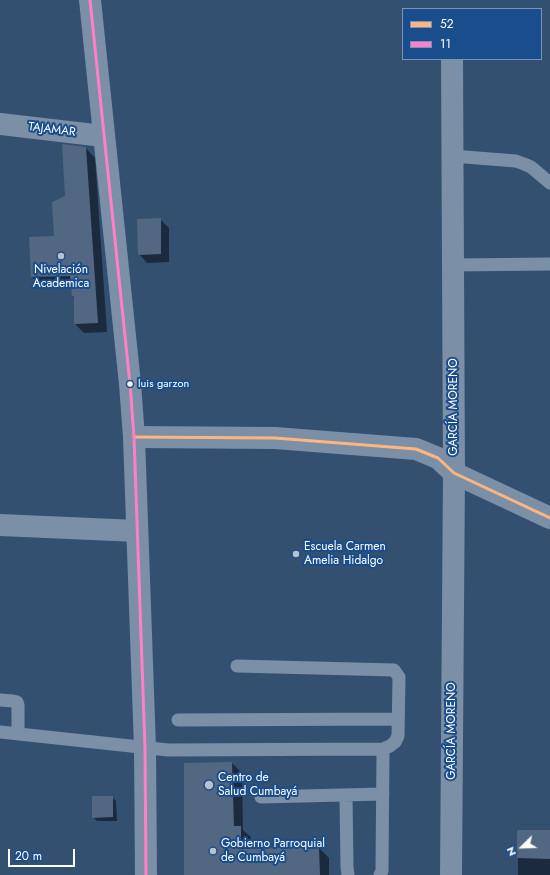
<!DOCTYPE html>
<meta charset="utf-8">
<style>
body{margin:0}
#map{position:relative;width:550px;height:875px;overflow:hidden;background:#345071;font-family:Jost,sans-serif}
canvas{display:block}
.legend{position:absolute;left:402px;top:8px;width:140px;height:52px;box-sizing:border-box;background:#1a4d8b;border:1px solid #7694b9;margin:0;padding:5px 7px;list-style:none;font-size:12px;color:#fff}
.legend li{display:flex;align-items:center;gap:8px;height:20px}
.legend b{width:20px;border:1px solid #7694b9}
.north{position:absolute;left:502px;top:827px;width:40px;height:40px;-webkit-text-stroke:3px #1a4d8b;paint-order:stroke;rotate:247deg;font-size:11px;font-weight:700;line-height:16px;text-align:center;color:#fff}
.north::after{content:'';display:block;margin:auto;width:14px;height:18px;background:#fff;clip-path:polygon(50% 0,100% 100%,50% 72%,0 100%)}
.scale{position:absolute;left:8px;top:849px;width:67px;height:18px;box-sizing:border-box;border:2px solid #fff;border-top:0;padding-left:5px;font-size:12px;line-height:14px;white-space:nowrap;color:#fff;-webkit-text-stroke:3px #1a4d8b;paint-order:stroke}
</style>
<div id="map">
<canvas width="550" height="875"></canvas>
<ul class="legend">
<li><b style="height:5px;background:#ffb580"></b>52</li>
<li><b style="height:5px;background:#ff80c5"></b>11</li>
</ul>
<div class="north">N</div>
<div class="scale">20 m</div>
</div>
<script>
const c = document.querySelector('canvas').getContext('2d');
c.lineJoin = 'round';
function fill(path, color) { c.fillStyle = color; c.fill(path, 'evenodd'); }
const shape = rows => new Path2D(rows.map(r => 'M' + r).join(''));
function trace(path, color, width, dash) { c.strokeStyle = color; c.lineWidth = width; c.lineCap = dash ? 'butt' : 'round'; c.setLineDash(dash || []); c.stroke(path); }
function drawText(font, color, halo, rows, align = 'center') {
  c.font = font + ' Jost,sans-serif'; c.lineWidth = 4; c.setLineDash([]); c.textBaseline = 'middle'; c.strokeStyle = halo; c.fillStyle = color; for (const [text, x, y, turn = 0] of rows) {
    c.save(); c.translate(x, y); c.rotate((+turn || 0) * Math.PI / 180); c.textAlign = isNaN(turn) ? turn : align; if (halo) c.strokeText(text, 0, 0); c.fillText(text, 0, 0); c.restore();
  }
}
const shadow = shape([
 [86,148,95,158,107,332,84,333,75,324,75,298,73,296,72,285,41,286,32,277,55,237,66,197],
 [160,219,169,228,169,262,147,263,139,254],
 [232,763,242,773,243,830,251,837,251,850,319,848,329,858,329,875,185,875,185,764],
 [112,797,116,801,117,821,97,821,93,817],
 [518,831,550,831,550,875,518,875]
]);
const building = shape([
 [62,144,86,147,98,323,74,324,74,296,72,296,70,276,31,277,29,237,54,236,52,202,65,196],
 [161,218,161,254,138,255,137,219],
 [232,762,234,826,241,826,241,849,319,847,320,875,184,875,184,763],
 [92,796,113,796,113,817,92,818],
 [517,830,550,830,550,859,517,858]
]);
const service = shape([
 [452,156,516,161,524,164,531,167,550,183],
 [453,265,550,264],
 [0,700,13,701,17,702,18,705,18,733],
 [178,720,398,719],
 [0,732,168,750,383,749,390,746,395,742,398,736,399,677,394,670,237,666],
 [346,796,347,867,348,875],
 [261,797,383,794],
 [380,875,382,871,383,749]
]);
const minor = shape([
 [0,124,103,136],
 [134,437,275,438,416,449,438,458,454,473,550,518],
 [0,525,137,531],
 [451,875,454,473,452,59]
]);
const tertiary = shape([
 [90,0,130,384,134,437,145,748,146,875]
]);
const bus1 = shape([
 [134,437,275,438,416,449,438,458,454,473,550,518]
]);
const bus2 = shape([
 [90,0,130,384,134,437,145,748,146,875]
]);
const markers = [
 [61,256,4,"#b8c2cd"],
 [130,384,3.5,"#fff"],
 [296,554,4,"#b8c2cd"],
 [209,785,5,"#b8c2cd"],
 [213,851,4,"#b8c2cd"]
];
const busNames = [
 ["luis garzon",138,384]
];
const streetNames = [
 ["TAJAMAR",52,130,7],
 ["GARCÍA MORENO",454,407,-90],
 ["GARCÍA MORENO",452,731,-90]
];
const poiNames = [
 ["Nivelación",61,270,"center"],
 ["Academica",61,284,"center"],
 ["Escuela Carmen",304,547],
 ["Amelia Hidalgo",304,561],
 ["Centro de",218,778],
 ["Salud Cumbayá",218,792],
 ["Gobierno Parroquial",221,844],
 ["de Cumbayá",221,858]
];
fill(shadow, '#0007');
fill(building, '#516782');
trace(service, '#7b8fa6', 13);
trace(minor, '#7b8fa6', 22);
trace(tertiary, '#7b8fa6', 22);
trace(bus1, '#ffb580', 3);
trace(bus2, '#ff80c5', 3);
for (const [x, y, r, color] of markers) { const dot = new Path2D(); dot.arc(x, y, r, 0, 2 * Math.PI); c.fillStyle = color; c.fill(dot); trace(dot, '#1a4d8b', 1.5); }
drawText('11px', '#fff', '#1a4d8b', busNames, 'left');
drawText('12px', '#fff', '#1a4d8b', streetNames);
drawText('12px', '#fff', '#1a4d8b', poiNames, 'left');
</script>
